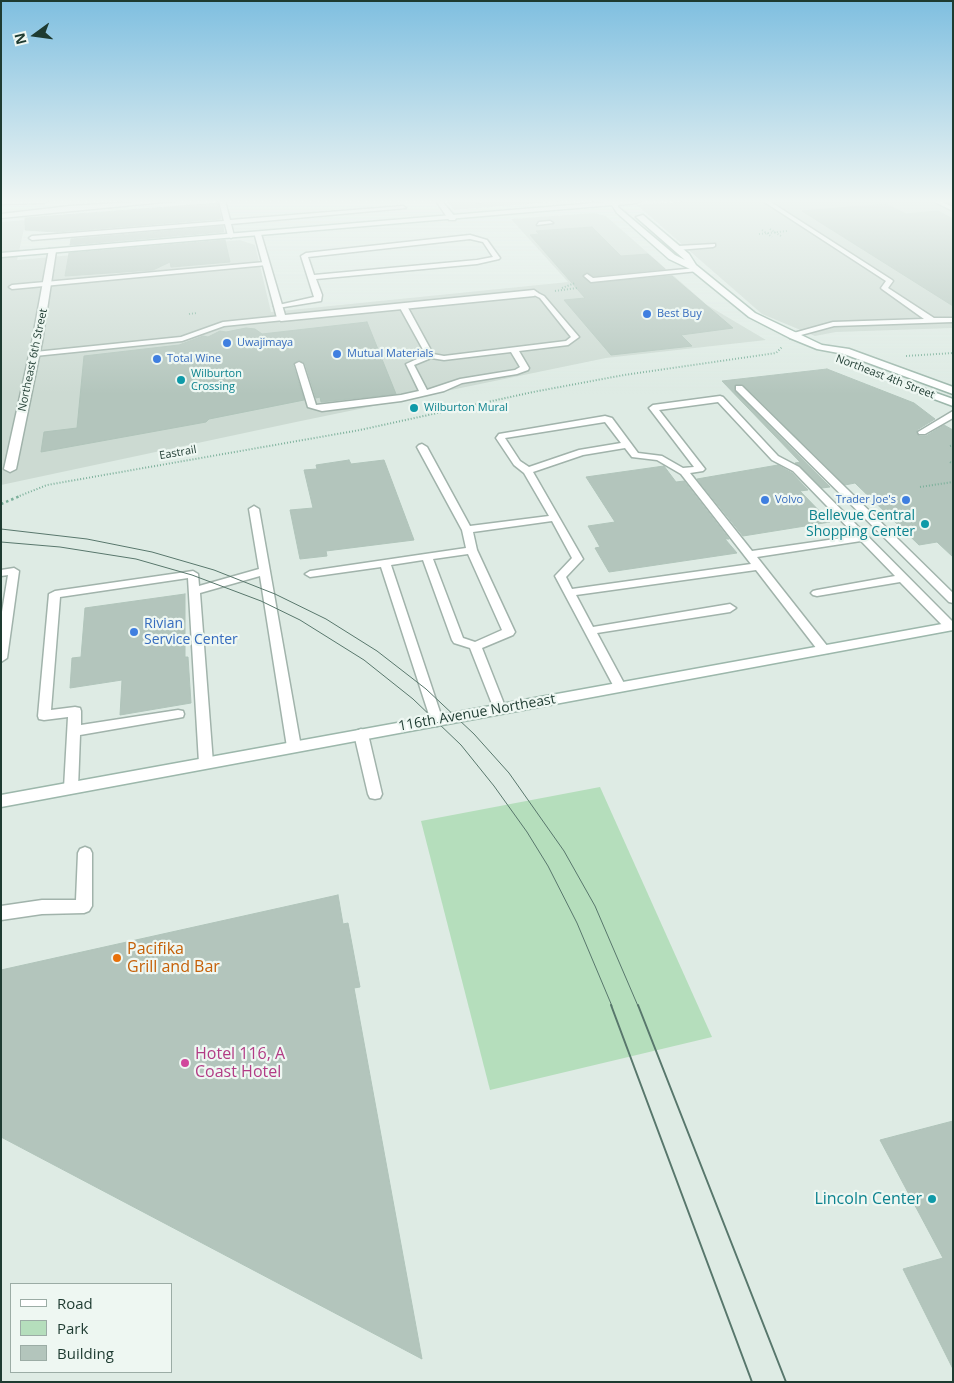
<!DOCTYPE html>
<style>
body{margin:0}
#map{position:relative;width:954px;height:1383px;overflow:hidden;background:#deebe4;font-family:"Open Sans",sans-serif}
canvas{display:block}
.frame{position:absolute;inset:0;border:2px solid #1e3b31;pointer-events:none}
.legend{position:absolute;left:10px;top:1283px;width:162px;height:90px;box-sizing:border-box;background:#eef7f2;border:1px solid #9baca5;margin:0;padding:6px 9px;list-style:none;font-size:15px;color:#1e3b31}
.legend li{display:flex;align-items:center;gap:10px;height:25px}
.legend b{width:25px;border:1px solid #9baca5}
.north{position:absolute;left:10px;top:10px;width:50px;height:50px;-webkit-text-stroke:4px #eef7f2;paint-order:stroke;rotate:256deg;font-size:14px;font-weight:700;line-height:20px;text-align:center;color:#1e3b31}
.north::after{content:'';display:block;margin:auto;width:18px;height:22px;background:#1e3b31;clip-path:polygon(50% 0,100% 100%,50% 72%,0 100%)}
</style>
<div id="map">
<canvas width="954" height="1383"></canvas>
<div class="frame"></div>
<ul class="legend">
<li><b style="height:6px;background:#fff"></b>Road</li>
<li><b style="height:14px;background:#b5debc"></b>Park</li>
<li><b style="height:14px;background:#b3c5bc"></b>Building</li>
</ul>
<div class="north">N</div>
</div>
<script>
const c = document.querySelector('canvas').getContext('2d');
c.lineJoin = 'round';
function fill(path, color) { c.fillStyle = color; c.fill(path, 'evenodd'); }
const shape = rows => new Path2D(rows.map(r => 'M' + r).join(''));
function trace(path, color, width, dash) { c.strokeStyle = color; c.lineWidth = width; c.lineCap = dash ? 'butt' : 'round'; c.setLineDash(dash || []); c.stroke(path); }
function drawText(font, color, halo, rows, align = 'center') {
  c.font = font + ' "Open Sans",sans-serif'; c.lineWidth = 4.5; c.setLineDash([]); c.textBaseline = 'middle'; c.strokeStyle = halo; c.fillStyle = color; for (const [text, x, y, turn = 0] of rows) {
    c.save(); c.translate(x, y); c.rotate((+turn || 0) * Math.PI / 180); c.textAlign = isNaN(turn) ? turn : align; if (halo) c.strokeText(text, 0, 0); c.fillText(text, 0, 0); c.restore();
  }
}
const built = shape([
 [447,201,564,201,454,210],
 [689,201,952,201,953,328,836,332,815,336,762,314,637,205],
 [594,213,606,216,707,305,766,340,606,358,296,422,1,485,1,222,26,220,17,260,240,240,255,245,271,312,568,282,511,219]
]);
const green = shape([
 [600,787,712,1037,490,1090,421,821]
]);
const building = shape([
 [218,203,221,219,57,232,25,230,25,218,218,203],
 [886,204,906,214,938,211,953,219,953,306,802,211,886,204],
 [223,226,224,232,70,245,71,239,223,226],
 [592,227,621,256,648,254,665,269,593,276,586,272,582,276,590,283,672,276,733,328,681,335,692,346,611,355,564,300,585,298,530,235,539,234,536,231,592,227],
 [225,240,230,262,171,267,170,262,153,270,65,276,69,253,225,240],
 [367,322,396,394,321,402,320,397,316,398,305,363,298,360,293,365,304,400,209,419,206,422,41,452,44,432,77,428,84,356,179,345,203,336,208,337,220,331,226,332,246,328,255,329,262,334,367,322],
 [827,369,914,403,935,419,917,430,919,436,926,436,944,425,953,430,953,557,937,542,919,545,855,483,845,485,743,385,735,385,735,391,830,487,822,488,795,463,800,462,722,381,827,369],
 [349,460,351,464,384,460,414,540,326,551,327,556,300,559,290,510,313,508,304,470,317,469,316,465,349,460],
 [778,465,792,473,808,490,800,491,830,522,743,536,697,479,778,465],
 [664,466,676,482,684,481,729,539,725,539,737,553,609,572,595,548,600,547,588,526,615,522,586,477,664,466],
 [185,594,185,657,188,657,191,703,120,715,122,680,70,688,72,658,81,657,85,608,185,594],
 [338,895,343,924,348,923,360,987,354,988,422,1359,1,1137,1,970,338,895],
 [953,1121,953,1369,903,1269,943,1258,880,1140,953,1121]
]);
const pathFar1 = shape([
 [770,229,781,236],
 [762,230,772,237],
 [759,234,787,231],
 [562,288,575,283],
 [555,291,577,288],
 [189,314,197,313],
 [906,356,953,353],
 [950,446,953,445],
 [950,462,953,464],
 [920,487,953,482],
 [17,497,47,485,360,430,533,392,624,375,776,353,782,347]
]);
const path = shape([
 [1,504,20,496]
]);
const lane = shape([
 [1,201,47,201,44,203,1,204,1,201],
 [153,201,174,201,1,218,1,214,70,206,153,201],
 [219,201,225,201,230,220,403,206,406,208,231,224,234,236,231,238,228,236,225,224,32,240,29,238,32,236,224,221,219,201],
 [473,201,483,201,480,203,473,201],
 [763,201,769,201,892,280,893,281,888,288,934,318,953,318,953,322,834,326,790,338,790,334,833,322,924,319,882,289,881,288,886,281,763,201],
 [933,201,940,201,953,207,953,211,933,201],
 [539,222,550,221,553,223,537,225,539,222],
 [470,235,487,240,500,258,499,259,477,264,316,279,322,295,321,301,278,308,274,306,314,297,301,256,306,253,470,235],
 [470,239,483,242,493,257,477,260,314,275,308,257,470,239],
 [715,244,715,246,713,247,678,250,675,248,678,246,715,244],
 [265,262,267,263,267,265,12,289,9,287,12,285,265,262],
 [696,268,699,270,698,271,591,282,584,276,587,274,593,278,696,268],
 [534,291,544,296,579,337,568,345,519,351,529,368,528,370,517,374,462,383,444,391,401,401,322,411,308,407,295,364,299,362,303,364,316,405,401,395,419,391,406,364,426,355,399,306,400,304,407,306,433,354,444,356,566,341,571,337,540,298,532,294,532,292,534,291],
 [511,352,520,367,515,370,460,379,427,390,414,365,431,358,444,360,511,352],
 [281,316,285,318,284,320,224,326,182,341,35,356,31,354,35,352,181,337,223,322,281,316],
 [736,386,742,386,953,593,953,603,949,602,736,390,736,386],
 [720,396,723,397,778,456,799,467,953,622,953,630,947,630,900,582,817,596,813,595,811,593,813,591,817,590,895,576,861,541,757,557,828,647,830,650,828,653,820,653,756,570,576,595,593,627,730,604,736,608,730,612,597,633,626,687,620,691,614,687,555,576,572,558,552,521,473,532,477,550,515,632,513,635,482,648,506,709,505,712,495,712,494,709,470,648,454,643,452,640,423,560,391,565,443,721,442,724,437,726,432,724,431,721,381,567,310,577,305,574,310,571,466,548,462,530,417,447,419,445,422,444,427,447,470,526,549,516,524,473,514,465,496,438,499,434,605,416,612,418,638,453,662,456,683,468,694,467,649,408,653,405,720,396],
 [718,402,772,460,793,471,856,536,752,551,690,473,703,471,705,469,659,410,718,402],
 [605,422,621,443,579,450,529,467,520,461,505,438,605,422],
 [625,448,632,457,657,460,681,474,751,564,572,589,566,577,583,559,533,472,583,455,625,448],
 [468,554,502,630,475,642,463,638,433,559,468,554],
 [953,411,953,418,925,434,919,434,918,432,953,411],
 [254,506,259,509,301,747,299,750,289,750,287,747,260,576,200,593,213,763,211,767,206,768,201,767,199,763,188,578,60,597,51,710,75,707,80,708,81,711,81,725,178,710,183,711,184,714,183,717,178,718,80,735,78,788,76,792,71,793,66,792,64,788,68,717,44,720,39,719,38,716,49,594,55,591,193,571,198,574,199,586,259,569,249,509,254,506],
 [14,568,19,571,7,658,1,662,1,618,8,575,1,576,1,570,14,568],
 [361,729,366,731,368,734,382,794,380,798,375,799,370,798,368,794,354,734,356,731,361,729],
 [85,847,90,849,92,853,92,906,89,911,84,913,42,914,1,920,1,906,42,900,76,900,78,853,80,849,85,847]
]);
const street = shape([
 [436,201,442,201,456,218,455,220,449,220,436,201],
 [254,232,261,234,285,315,534,290,538,293,534,296,281,321,277,318,254,232],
 [49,249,56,251,42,342,16,469,10,472,4,469,32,342,49,249]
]);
const secondary = shape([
 [618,201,640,201,637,203,618,205,618,207,675,255,685,260,636,217,643,215,689,254,696,265,755,313,822,345,849,349,953,387,953,394,844,354,817,349,790,338,749,317,690,269,669,259,617,213,612,205,1,257,1,253,618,201],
 [922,388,953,399,953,406,918,393,918,389,922,388],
 [953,622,953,630,1,807,1,795,953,622]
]);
const tramFar1 = shape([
 [1,529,87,539,152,552,214,570,275,594,326,619,377,651,426,689,474,734,509,773,564,851,595,906,638,1006],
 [1,542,60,547,136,559,192,575,261,601,300,620,364,660,413,699,461,745,494,786,527,832,548,866,577,923,612,1006]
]);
const tram = shape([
 [611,1005,752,1382],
 [638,1005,786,1382]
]);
const markers = [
 [647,314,5,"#3f7fe0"],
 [227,343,5,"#3f7fe0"],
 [337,354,5,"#3f7fe0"],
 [157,359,5,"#3f7fe0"],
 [181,380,5,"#0f9aa8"],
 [414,408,5,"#0f9aa8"],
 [765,500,5,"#3f7fe0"],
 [906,500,5,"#3f7fe0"],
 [925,524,5,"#0f9aa8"],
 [134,632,5,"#3f7fe0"],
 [117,958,5,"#e8710a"],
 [185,1063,5,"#d1479c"],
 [932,1199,5,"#0f9aa8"]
];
const farShopnames = [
 ["Best Buy",657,314],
 ["Uwajimaya",237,343],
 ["Mutual Materials",347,354],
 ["Total Wine",167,359],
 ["Volvo",775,500],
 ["Trader Joe's",896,500,"right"]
];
const farStreetnames = [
 ["Northeast 6th Street",33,360,-78],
 ["Northeast 4th Street",885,377,21],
 ["Eastrail",178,453,-10]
];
const farCulturenames = [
 ["Wilburton",191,374],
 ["Crossing",191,387],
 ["Wilburton Mural",424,408]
];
const cultureNames = [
 ["Bellevue Central",915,516],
 ["Shopping Center",915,532]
];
const shopNames = [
 ["Rivian",144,624],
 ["Service Center",144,640]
];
const streetNames = [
 ["116th Avenue Northeast",477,713,-10]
];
const nearFoodnames = [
 ["Pacifika",127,949],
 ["Grill and Bar",127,967]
];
const nearHotelnames = [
 ["Hotel 116, A",195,1054],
 ["Coast Hotel",195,1072]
];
const nearCulturenames = [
 ["Lincoln Center",922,1199]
];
fill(built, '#ccdad2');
fill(green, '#b5debc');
fill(building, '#b3c5bc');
trace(building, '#b0c4ba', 1);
trace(lane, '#a1b3ab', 3);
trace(street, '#a1b3ab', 3);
trace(secondary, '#9cb7ab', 3);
trace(pathFar1, '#7cb09b', 2, [1, 2]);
trace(path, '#7cb09b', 2.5, [2.5, 3]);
fill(lane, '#fff');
fill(street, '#fff');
fill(secondary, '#fff');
trace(tramFar1, '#58776c', 1);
trace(tram, '#58776c', 2);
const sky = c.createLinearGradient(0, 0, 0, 394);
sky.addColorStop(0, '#7fbfe0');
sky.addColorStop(0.51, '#f0f6f3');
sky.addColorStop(1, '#f0f6f300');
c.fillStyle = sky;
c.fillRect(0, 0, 954, 394);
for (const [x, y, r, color] of markers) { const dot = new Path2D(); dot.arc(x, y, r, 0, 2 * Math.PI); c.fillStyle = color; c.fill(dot); trace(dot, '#eef7f2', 2); }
drawText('11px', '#366cbe', '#eef7f2', farShopnames, 'left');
drawText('11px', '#1e3b31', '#eef7f2', farStreetnames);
drawText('11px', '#0d838f', '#eef7f2', farCulturenames, 'left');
drawText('14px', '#0d838f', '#eef7f2', cultureNames, 'right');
drawText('14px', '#366cbe', '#eef7f2', shopNames, 'left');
drawText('14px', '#1e3b31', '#eef7f2', streetNames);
drawText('16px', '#c56008', '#eef7f2', nearFoodnames, 'left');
drawText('16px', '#b23c85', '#eef7f2', nearHotelnames, 'left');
drawText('16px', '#0d838f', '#eef7f2', nearCulturenames, 'right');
</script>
